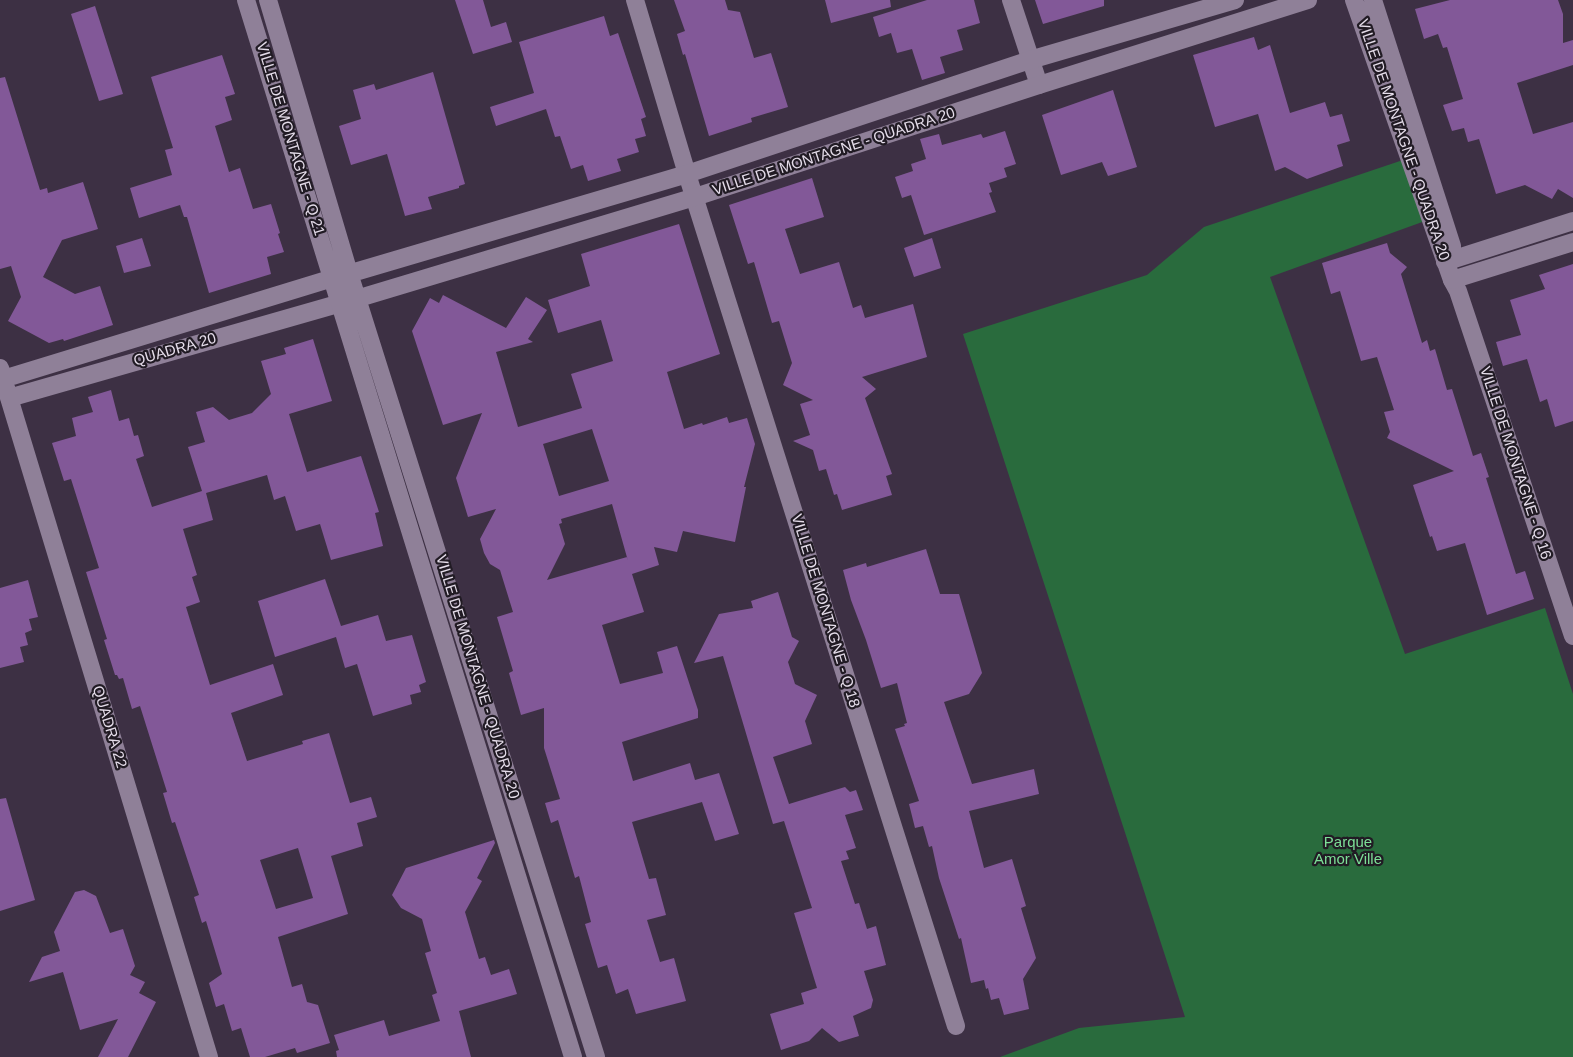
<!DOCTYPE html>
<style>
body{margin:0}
canvas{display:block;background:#3d3044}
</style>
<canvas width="1573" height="1057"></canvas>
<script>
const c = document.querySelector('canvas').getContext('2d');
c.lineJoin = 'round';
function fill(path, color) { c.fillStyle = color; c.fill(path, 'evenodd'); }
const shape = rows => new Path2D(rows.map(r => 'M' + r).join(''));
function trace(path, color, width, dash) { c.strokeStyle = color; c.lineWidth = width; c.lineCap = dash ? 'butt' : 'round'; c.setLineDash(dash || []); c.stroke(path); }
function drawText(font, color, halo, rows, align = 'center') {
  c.font = font + ' Helvetica,sans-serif'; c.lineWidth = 4.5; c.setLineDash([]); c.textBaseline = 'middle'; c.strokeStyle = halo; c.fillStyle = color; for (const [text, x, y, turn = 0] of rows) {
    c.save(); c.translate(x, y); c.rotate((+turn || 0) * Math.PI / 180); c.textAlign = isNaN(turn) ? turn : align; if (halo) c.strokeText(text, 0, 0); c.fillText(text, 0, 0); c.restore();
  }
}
const green = shape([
 [1403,160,1425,221,1270,277,1405,654,1545,608,1573,694,1573,1057,1000,1057,1079,1028,1185,1017,963,334,1147,275,1204,227]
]);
const building = shape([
 [455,0,483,0,491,27,506,22,512,42,473,54],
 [674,0,725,0,728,10,740,12,754,58,771,53,788,107,751,118,752,122,709,136,685,54,683,55,677,34,685,31],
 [825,0,890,0,891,7,831,23],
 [927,0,974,0,980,23,957,30,963,50,940,57,945,73,922,80,912,49,897,53,891,33,879,37,873,17],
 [1035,0,1104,0,1104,6,1043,24],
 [1450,0,1558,0,1563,14,1563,43,1573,40,1573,65,1517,83,1533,134,1573,122,1573,198,1558,189,1552,199,1525,185,1496,194,1479,139,1468,142,1464,128,1452,131,1443,105,1463,99,1447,47,1443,48,1438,34,1424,39,1415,9],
 [95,6,123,94,99,101,71,14],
 [604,16,610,36,618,33,646,117,641,119,646,136,635,139,639,152,617,159,621,171,588,181,583,165,571,169,560,136,555,137,546,109,496,126,490,107,534,93,519,42],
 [1254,37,1258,50,1270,45,1290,113,1325,102,1330,117,1342,114,1350,141,1337,145,1343,166,1307,179,1285,167,1275,171,1258,114,1215,127,1193,55],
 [222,55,235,94,225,97,232,120,215,126,229,172,240,168,253,209,271,204,280,233,278,234,284,252,267,257,271,274,209,293,187,217,184,217,180,205,139,218,130,188,172,175,165,150,173,148,151,77],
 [433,72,465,184,459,186,459,188,428,197,432,209,405,216,387,154,351,165,339,126,361,119,353,90,374,84,376,90],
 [5,77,40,190,47,188,48,193,83,182,98,229,62,240,43,277,75,294,100,286,113,325,64,341,63,339,49,343,8,321,21,297,11,266,0,269,0,78],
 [1113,90,1137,167,1108,176,1102,162,1061,175,1042,115],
 [1005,131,1016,164,1004,168,1007,177,989,183,992,192,989,193,996,212,924,235,911,195,902,198,895,177,913,171,911,164,926,159,920,139,939,134,942,145,981,134,983,138],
 [812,178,824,217,785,229,800,274,839,262,853,308,861,305,865,318,913,304,927,357,862,377,876,389,865,398,892,474,886,476,892,495,842,510,837,494,834,495,826,469,819,471,813,450,793,441,810,435,800,404,813,400,783,385,792,363,779,321,772,323,754,262,748,264,729,205],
 [679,224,720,354,667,372,684,429,702,423,703,425,727,417,729,423,747,418,755,444,744,487,746,487,735,542,683,531,677,552,654,547,659,565,632,574,644,612,602,625,620,684,663,673,657,652,677,646,698,710,698,718,622,742,633,781,690,763,695,780,719,773,739,834,715,841,702,802,632,822,649,879,656,878,666,915,647,920,660,962,674,958,686,1001,636,1014,628,989,616,994,607,965,598,968,585,924,591,922,579,876,575,878,558,820,551,823,545,803,560,799,544,748,544,708,521,715,509,673,513,671,497,617,513,612,500,570,490,564,484,553,480,539,496,509,468,517,456,478,482,413,443,425,412,331,430,298,439,303,443,295,506,328,526,297,547,310,528,339,533,342,496,352,518,427,582,408,571,374,613,361,601,320,558,333,548,300,590,286,581,254],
 [592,429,609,481,559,496,543,444],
 [612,504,628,561,627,557,547,580,565,544,559,524,562,523,561,519],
 [142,238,151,266,124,273,116,246],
 [932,238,941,268,914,277,904,248],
 [1387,243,1390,253,1407,267,1401,274,1422,343,1427,340,1430,351,1435,349,1447,390,1452,389,1473,456,1481,453,1489,477,1486,478,1516,574,1525,571,1534,599,1487,615,1465,543,1437,551,1432,536,1430,537,1413,485,1454,471,1387,438,1390,432,1384,412,1394,410,1377,357,1361,361,1340,291,1331,294,1322,263],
 [1573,264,1573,421,1555,427,1547,399,1540,402,1527,359,1503,366,1496,342,1521,335,1510,300,1545,289,1539,275],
 [313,339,332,401,289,414,307,472,361,456,379,512,375,513,383,546,331,560,320,524,296,531,285,496,274,500,267,475,206,493,213,520,183,529,197,575,192,577,200,602,186,607,210,685,273,664,283,695,231,713,247,761,303,744,302,741,329,733,350,803,371,797,377,817,357,823,363,846,331,856,348,914,278,937,292,987,302,984,307,1002,318,1005,330,1043,297,1053,295,1048,265,1057,250,1057,241,1028,232,1031,224,1004,216,1007,209,983,222,974,206,921,202,923,194,897,199,895,175,822,172,823,163,793,167,792,140,706,132,709,123,678,119,679,117,675,115,675,104,640,107,639,86,572,99,568,71,479,64,481,52,443,76,436,72,418,93,412,88,397,111,390,119,421,129,418,134,436,138,435,144,456,136,459,152,507,202,491,188,447,205,442,196,412,213,407,229,420,252,413,271,394,261,361,286,354,284,348],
 [298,848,313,898,276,909,260,860],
 [926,549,940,594,959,594,982,673,969,694,944,702,972,784,1034,769,1039,794,969,811,984,868,1012,859,1026,906,1021,908,1036,958,1023,979,1029,1009,1004,1015,999,998,991,1000,988,988,986,989,984,980,971,983,961,938,959,939,939,878,932,846,929,847,923,826,915,828,909,804,919,801,895,729,905,726,904,724,907,723,897,683,881,688,866,640,851,600,843,570,866,563,867,567],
 [325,579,341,626,378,615,386,641,412,635,426,682,419,685,421,692,410,695,412,704,373,716,357,664,345,668,336,637,275,657,258,601],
 [28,580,38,617,29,619,32,630,25,633,28,645,20,647,24,662,0,668,0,588],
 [778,592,792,637,799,641,788,662,795,684,817,695,805,721,812,744,773,757,789,804,845,787,850,792,856,790,863,810,845,815,856,848,846,851,849,859,841,861,855,904,859,903,867,929,876,926,886,965,864,971,873,1000,871,1008,853,1016,859,1036,839,1042,822,1028,809,1041,781,1050,770,1014,804,1004,801,993,817,988,794,913,812,908,784,821,773,824,723,656,694,663,719,614,753,608,751,601],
 [6,798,35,900,0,911,0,799],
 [494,840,495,843,477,878,482,881,465,912,479,959,485,957,491,975,509,969,517,994,459,1011,471,1057,337,1057,336,1051,339,1050,334,1035,384,1020,389,1036,440,1021,432,995,437,993,425,953,431,951,422,919,401,908,392,895,406,868],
 [84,890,96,896,110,933,123,929,135,966,130,975,145,982,139,993,156,1002,128,1057,98,1057,118,1019,80,1030,63,972,29,982,42,957,60,951,54,932,75,892]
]);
const street = shape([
 [635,0,687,174,956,1026],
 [1011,0,1039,85],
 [1452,280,1458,291,1573,636],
 [0,368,209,1057],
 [3,379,333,278],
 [9,398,341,303]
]);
const secondary = shape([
 [246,0,573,1057],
 [268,0,349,273,596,1057],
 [1354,0,1452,280,1573,242],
 [1373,0,1452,246],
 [1445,262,1573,221],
 [338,277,687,174,1030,60,1235,0],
 [346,302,695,197,1039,85,1308,0]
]);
const streetNames = [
 ["VILLE DE MONTAGNE - Q 21",290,139,73],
 ["VILLE DE MONTAGNE - QUADRA 20",1403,140,71],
 ["VILLE DE MONTAGNE - QUADRA 20",834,152,-18],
 ["QUADRA 20",175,350,-16],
 ["VILLE DE MONTAGNE - Q 16",1515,463,72],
 ["VILLE DE MONTAGNE - Q 18",825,611,73],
 ["VILLE DE MONTAGNE - QUADRA 20",477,677,73],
 ["QUADRA 22",109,727,73]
];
const parkNames = [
 ["Parque",1348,843],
 ["Amor Ville",1348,860]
];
fill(green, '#296b3d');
fill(building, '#825898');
trace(street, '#8f8098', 18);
trace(secondary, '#8f8098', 18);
drawText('15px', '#e5ddea', '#211b24', streetNames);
drawText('15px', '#7ddf97', '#211b24', parkNames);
</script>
